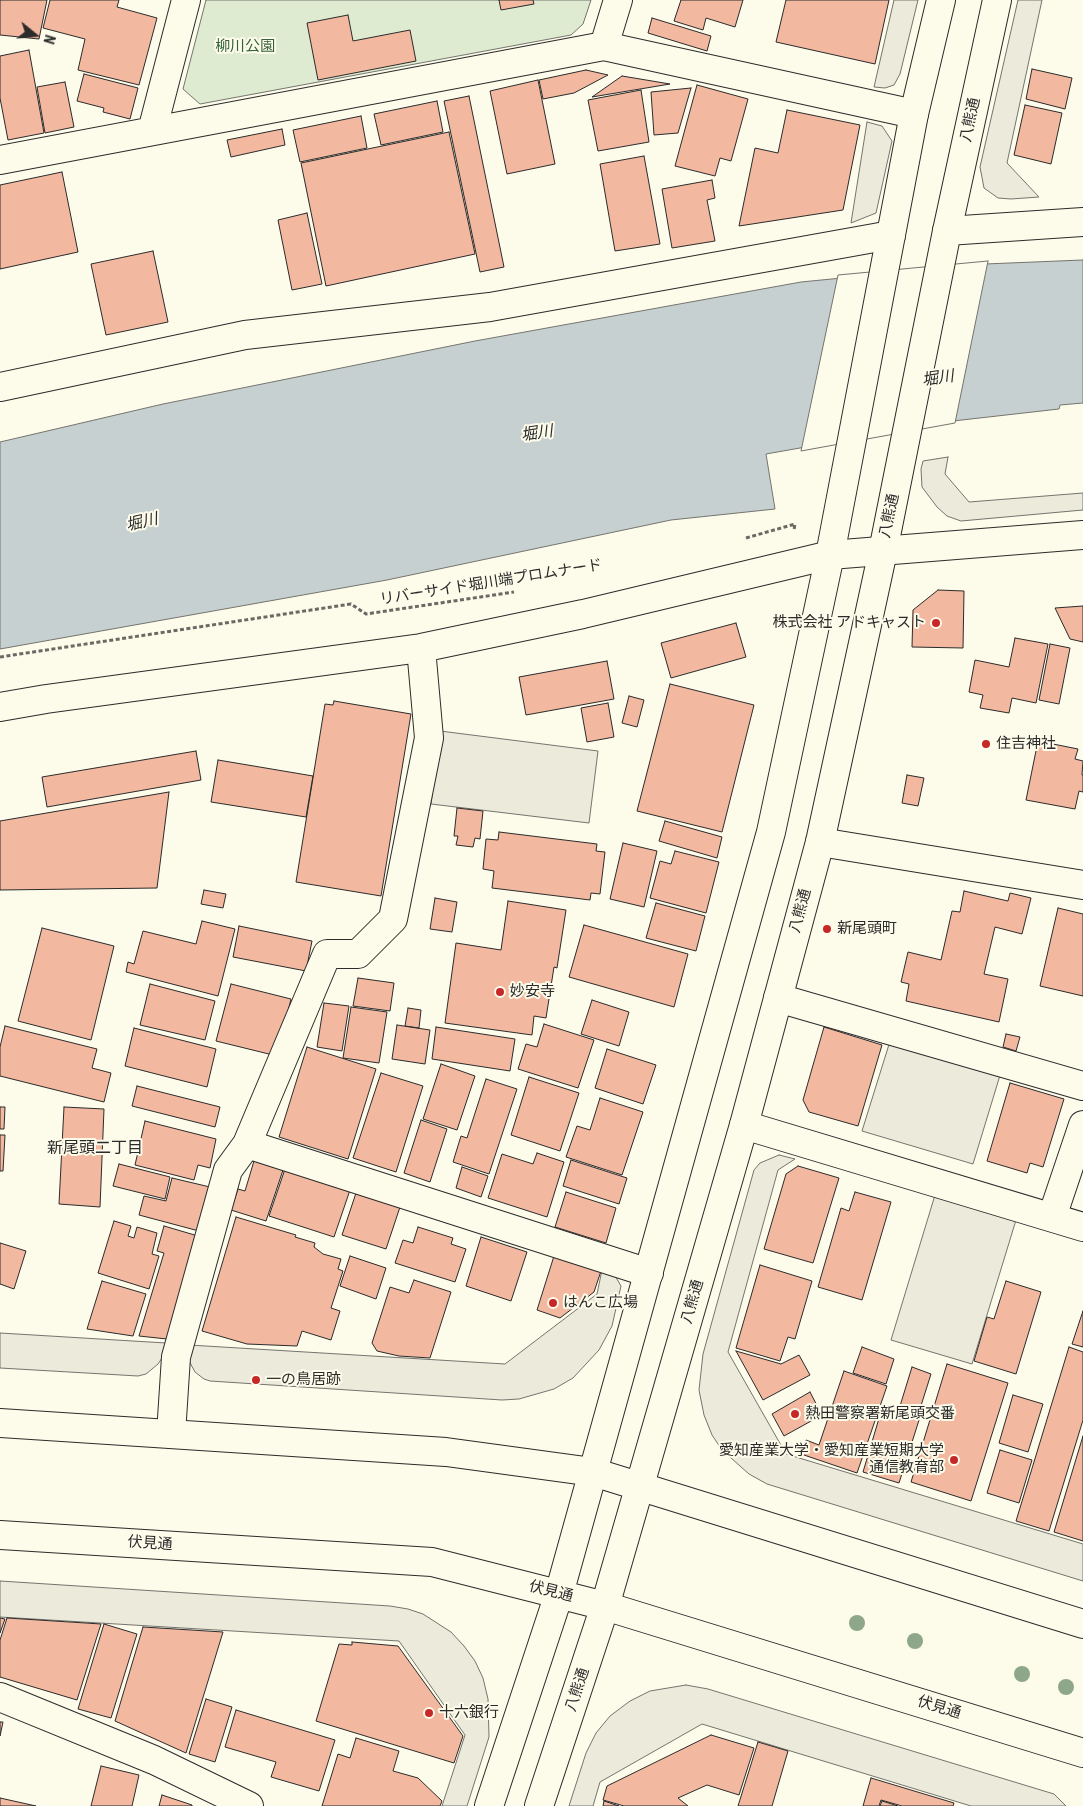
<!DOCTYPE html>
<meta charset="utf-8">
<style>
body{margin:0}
#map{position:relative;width:1083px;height:1806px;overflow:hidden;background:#fdfbea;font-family:"Roboto Condensed",sans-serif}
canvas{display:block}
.north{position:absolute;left:10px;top:10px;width:50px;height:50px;-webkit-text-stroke:4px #fdfbea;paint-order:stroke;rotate:107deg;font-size:14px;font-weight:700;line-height:20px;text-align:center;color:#2b2b2b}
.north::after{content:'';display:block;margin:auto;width:18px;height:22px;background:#2b2b2b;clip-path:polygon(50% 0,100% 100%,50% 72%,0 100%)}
</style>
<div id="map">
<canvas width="1083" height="1806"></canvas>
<div class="north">N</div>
</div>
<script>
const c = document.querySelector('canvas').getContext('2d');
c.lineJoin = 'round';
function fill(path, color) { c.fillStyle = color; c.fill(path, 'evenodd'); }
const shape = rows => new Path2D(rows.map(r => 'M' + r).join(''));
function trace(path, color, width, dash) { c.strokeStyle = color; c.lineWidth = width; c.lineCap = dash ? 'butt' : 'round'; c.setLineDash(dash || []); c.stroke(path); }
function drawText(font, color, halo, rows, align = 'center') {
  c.font = font + ' "Roboto Condensed","Noto Sans JP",sans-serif'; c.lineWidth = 4; c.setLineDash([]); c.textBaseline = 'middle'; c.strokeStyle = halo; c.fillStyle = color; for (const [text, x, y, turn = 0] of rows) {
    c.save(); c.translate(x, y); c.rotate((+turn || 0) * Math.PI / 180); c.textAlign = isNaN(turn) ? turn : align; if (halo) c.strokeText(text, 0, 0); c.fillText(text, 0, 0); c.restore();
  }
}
const green = shape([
 [206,0,591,0,583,24,571,35,200,104,183,89,206,0]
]);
const parking = shape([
 [894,0,918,0,900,74,894,85,885,88,874,87,894,0],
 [1018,0,1042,0,1007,163,1039,197,1011,199,998,198,984,188,980,167,1018,0],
 [867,122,882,126,892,141,876,213,851,223,867,122],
 [948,457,945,474,969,502,1083,493,1083,510,961,521,947,516,937,507,922,487,921,469,923,461,948,457],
 [440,731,598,751,589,823,431,804,440,731],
 [891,1038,1001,1072,973,1164,862,1131,891,1038],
 [779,1155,795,1159,778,1170,728,1352,786,1454,1083,1544,1083,1581,767,1484,749,1474,722,1450,712,1435,704,1415,699,1390,703,1354,754,1170,760,1163,779,1155],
 [935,1195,1016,1220,972,1364,891,1340,935,1195],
 [602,1270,614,1274,621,1286,612,1326,599,1350,573,1378,554,1389,519,1399,502,1400,210,1381,204,1379,195,1372,188,1359,189,1345,505,1364,597,1294,602,1270],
 [0,1333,166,1343,162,1358,158,1364,146,1374,138,1376,0,1368,0,1333],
 [0,1581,390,1606,408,1609,423,1614,451,1632,464,1646,475,1661,483,1678,488,1699,489,1737,467,1806,442,1806,465,1735,399,1641,0,1617,0,1581],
 [686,1685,708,1689,1054,1794,1066,1806,971,1806,702,1724,600,1782,593,1806,569,1806,586,1753,596,1733,610,1716,630,1701,650,1691,686,1685]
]);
const water = shape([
 [1083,260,1083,403,1060,405,1059,409,953,421,766,454,775,509,671,520,387,580,0,649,0,442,163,404,475,341,801,282,985,264,1083,260]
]);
const pier = shape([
 [988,261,955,423,801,451,838,275,988,261]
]);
const building = shape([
 [0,0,47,0,39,39,0,35,0,0],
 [50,0,119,0,117,7,157,18,139,85,78,70,85,39,43,28,50,0],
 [499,0,533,0,534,4,501,10,499,0],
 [681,0,743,0,735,27,706,18,703,30,674,21,681,0],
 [786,0,889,0,875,64,776,42,786,0],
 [348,15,353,41,410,30,416,61,318,80,307,23,348,15],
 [652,18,711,36,707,51,648,33,652,18],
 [29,50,44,133,8,140,0,98,0,56,29,50],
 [1032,69,1072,78,1065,109,1026,99,1032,69],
 [586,70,608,75,574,93,543,99,539,80,586,70],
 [84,74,138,88,130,119,103,112,104,108,77,101,84,74],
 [622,76,670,84,592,97,622,76],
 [538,80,555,164,507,174,490,91,538,80],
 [65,82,74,127,45,133,37,87,65,82],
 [697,85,748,99,731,161,720,158,715,176,675,166,697,85],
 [691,88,678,133,654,135,651,92,691,88],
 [641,90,649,142,598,151,588,100,641,90],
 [469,96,504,267,480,272,444,101,469,96],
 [437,101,443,132,381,145,374,114,437,101],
 [1025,105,1062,113,1051,164,1014,155,1025,105],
 [787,110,860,125,843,210,739,226,755,148,778,153,787,110],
 [361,116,367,148,300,162,293,130,361,116],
 [282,129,285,145,231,157,227,140,282,129],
 [449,132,475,254,326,286,301,163,449,132],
 [644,156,660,244,615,251,600,164,644,156],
 [62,172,78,252,0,269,0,185,62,172],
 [712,180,715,198,707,200,715,241,672,248,662,189,712,180],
 [307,213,322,284,292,290,278,220,307,213],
 [153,251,168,322,106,335,91,264,153,251],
 [938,590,964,591,963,648,912,647,913,610,938,590],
 [1083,606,1083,642,1070,639,1055,608,1083,606],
 [736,623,746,657,671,678,661,643,736,623],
 [1015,638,1048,644,1036,703,1012,698,1009,713,980,708,983,695,969,692,975,660,1009,667,1015,638],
 [1050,644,1070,648,1059,704,1039,700,1050,644],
 [607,661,614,699,526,715,519,677,607,661],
 [670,684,754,705,722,832,637,811,670,684],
 [629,696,644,700,637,727,622,723,629,696],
 [334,701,411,714,381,896,296,882,325,704,333,705,334,701],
 [608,703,614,737,587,742,581,708,608,703],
 [1038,741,1078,749,1075,759,1083,761,1082,775,1083,775,1083,792,1079,791,1075,809,1026,800,1038,741],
 [196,751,201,780,47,807,42,777,196,751],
 [218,760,313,776,306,817,211,802,218,760],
 [907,775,924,778,918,806,902,803,907,775],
 [169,792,157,888,0,890,0,821,169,792],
 [457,808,483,811,480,839,475,838,473,847,456,845,458,836,454,836,457,808],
 [665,821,722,837,717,858,659,841,665,821],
 [499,832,597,844,596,851,605,852,600,894,591,893,590,900,492,888,494,871,483,869,486,839,498,840,499,832],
 [623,843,657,851,644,907,610,899,623,843],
 [675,851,719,862,706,913,650,898,660,861,671,864,675,851],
 [204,890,226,894,223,908,201,904,204,890],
 [964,891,1008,901,1010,893,1031,898,1022,934,995,927,984,974,1008,979,999,1022,906,1001,909,984,901,982,908,952,941,960,952,911,960,912,964,891],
 [435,898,457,902,452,932,430,929,435,898],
 [508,901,566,910,557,968,554,967,546,1018,534,1016,532,1035,445,1023,456,943,501,950,508,901],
 [656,903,705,916,696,951,646,938,656,903],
 [1058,908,1083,914,1083,996,1040,986,1058,908],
 [202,921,235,929,218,996,126,972,128,962,134,964,143,931,196,944,202,921],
 [584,925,688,954,674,1007,569,977,584,925],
 [239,926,312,941,306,971,233,957,239,926],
 [42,928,114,946,91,1040,18,1021,42,928],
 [358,978,394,983,390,1011,353,1006,358,978],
 [150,984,215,1001,205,1040,140,1025,150,984],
 [231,984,291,999,277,1056,216,1041,231,984],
 [592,1000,629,1012,619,1046,581,1034,592,1000],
 [324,1003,349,1006,342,1051,317,1047,324,1003],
 [351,1007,387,1012,379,1063,343,1058,351,1007],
 [408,1008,421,1010,419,1028,405,1026,408,1008],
 [544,1024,594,1040,578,1088,518,1069,526,1044,537,1047,544,1024],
 [397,1025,430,1030,425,1064,392,1059,397,1025],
 [5,1026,97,1049,92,1068,111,1073,104,1102,0,1076,0,1047,5,1026],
 [436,1027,515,1039,510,1071,432,1059,436,1027],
 [824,1027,882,1045,858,1126,809,1112,803,1100,824,1027],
 [134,1028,216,1049,207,1087,125,1066,134,1028],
 [1006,1034,1020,1037,1016,1051,1003,1047,1006,1034],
 [307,1047,376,1069,348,1159,279,1137,307,1047],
 [607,1049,656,1065,643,1104,595,1088,607,1049],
 [441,1064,475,1076,457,1130,423,1119,441,1064],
 [381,1073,423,1086,396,1172,353,1158,381,1073],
 [529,1077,579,1093,560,1151,511,1135,529,1077],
 [486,1079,517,1089,489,1174,453,1162,461,1136,467,1138,486,1079],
 [1010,1083,1064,1099,1043,1167,1030,1163,1027,1173,987,1161,1010,1083],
 [137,1086,220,1107,215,1127,132,1106,137,1086],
 [600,1098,643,1112,622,1175,566,1157,577,1126,590,1130,600,1098],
 [0,1107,5,1107,4,1129,0,1129,0,1107],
 [64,1107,104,1109,100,1207,59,1204,64,1107],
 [421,1120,447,1129,430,1182,404,1173,421,1120],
 [145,1121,216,1139,210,1168,198,1165,194,1180,135,1165,145,1121],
 [0,1135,5,1135,3,1171,0,1171,0,1135],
 [537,1153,564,1162,547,1217,488,1198,502,1154,533,1164,537,1153],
 [571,1160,627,1178,619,1204,563,1186,571,1160],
 [254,1161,283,1170,266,1221,231,1210,238,1189,245,1191,254,1161],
 [119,1164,170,1177,165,1199,113,1186,119,1164],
 [798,1166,839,1178,813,1263,764,1249,786,1174,798,1166],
 [462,1167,488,1176,481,1197,456,1188,462,1167],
 [285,1169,350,1190,334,1237,269,1216,285,1169],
 [172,1178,210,1187,199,1231,139,1215,144,1196,166,1201,172,1178],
 [566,1192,616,1208,606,1243,555,1227,566,1192],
 [855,1192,891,1202,862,1300,818,1287,841,1208,849,1211,855,1192],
 [356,1193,400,1207,386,1249,342,1235,356,1193],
 [236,1217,296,1235,295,1237,315,1243,314,1247,323,1254,341,1259,338,1269,343,1271,331,1308,340,1311,331,1340,302,1331,297,1346,247,1344,202,1331,236,1217],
 [114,1221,131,1226,128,1236,134,1238,137,1227,157,1233,152,1254,159,1256,149,1289,98,1273,114,1221],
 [164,1226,198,1236,167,1339,139,1336,164,1253,157,1251,164,1226],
 [418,1227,453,1238,451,1244,466,1249,455,1282,395,1263,403,1240,413,1243,418,1227],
 [481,1237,527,1252,511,1301,466,1286,481,1237],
 [0,1243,26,1251,14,1289,0,1284,0,1243],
 [350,1256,386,1268,376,1299,340,1286,350,1256],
 [554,1256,601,1271,594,1292,560,1318,537,1310,554,1256],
 [760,1265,812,1281,795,1339,788,1337,780,1361,736,1348,760,1265],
 [414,1280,451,1292,430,1358,399,1356,377,1351,372,1343,390,1287,409,1293,414,1280],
 [102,1281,146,1294,133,1336,87,1329,102,1281],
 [1006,1281,1041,1292,1016,1374,974,1361,987,1317,994,1319,1006,1281],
 [1083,1311,1083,1347,1072,1344,1083,1311],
 [862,1347,894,1359,886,1384,853,1373,862,1347],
 [1069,1347,1083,1352,1083,1420,1049,1531,1016,1521,1069,1347],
 [736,1351,781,1364,799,1355,810,1375,763,1400,736,1351],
 [947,1364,1008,1383,971,1501,911,1482,947,1364],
 [912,1367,931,1374,919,1412,900,1406,912,1367],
 [844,1371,887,1386,857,1473,801,1454,806,1440,819,1445,844,1371],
 [810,1392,822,1415,784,1436,772,1414,810,1392],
 [1013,1395,1043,1404,1028,1452,999,1443,1013,1395],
 [883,1405,920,1417,899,1483,863,1472,883,1405],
 [1083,1436,1083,1541,1054,1532,1083,1436],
 [1000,1450,1032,1460,1019,1503,987,1493,1000,1450],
 [0,1618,5,1619,0,1633,0,1618],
 [7,1618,101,1624,77,1700,0,1677,0,1640,7,1618],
 [104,1624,137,1634,111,1718,78,1709,104,1624],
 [143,1627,223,1632,186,1753,115,1721,143,1627],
 [352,1642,398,1646,463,1736,454,1763,316,1721,339,1644,352,1645,352,1642],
 [206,1699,232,1707,215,1762,189,1754,206,1699],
 [236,1710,335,1740,319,1791,271,1777,276,1762,225,1747,236,1710],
 [0,1722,3,1722,0,1736,0,1722],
 [711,1735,754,1748,739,1795,707,1785,678,1798,688,1806,624,1806,603,1800,607,1786,711,1735],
 [356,1738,399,1751,393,1771,418,1778,442,1801,440,1806,322,1806,338,1754,350,1758,356,1738],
 [758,1742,788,1751,772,1806,738,1806,758,1742],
 [101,1766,139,1775,132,1806,91,1806,101,1766],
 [871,1778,954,1803,953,1806,902,1806,881,1800,879,1806,863,1806,871,1778],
 [162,1795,192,1805,192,1806,159,1806,162,1795],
 [0,1798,36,1806,0,1806,0,1798],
 [604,1801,619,1806,603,1806,604,1801],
 [882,1801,898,1806,880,1806,882,1801]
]);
const path = shape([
 [746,538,795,524,794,530],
 [0,657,351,604,366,614,514,592]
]);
const minor = shape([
 [604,46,618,0],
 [152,131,186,0],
 [0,160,604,46,914,114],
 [947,231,1083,222],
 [0,387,245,335,490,307,891,235],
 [0,707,46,699,421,648,583,614,830,555,1083,535],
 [820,842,1083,885],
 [778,998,1083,1086],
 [744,1125,1083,1227],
 [247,1144,327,954,358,954,393,919,429,738,421,648],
 [1052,1217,1083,1125],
 [171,1434,176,1357,228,1170,247,1144,649,1273],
 [0,1697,154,1760,249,1806]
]);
const major = shape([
 [489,1806,559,1594,771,832,830,555,914,114,941,0],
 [539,1806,605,1606,744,1125,820,842,883,551,947,231,997,0]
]);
const highway = shape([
 [0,1423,446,1452,593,1472,1083,1624],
 [0,1535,432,1562,605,1606,1083,1753]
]);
const trees = [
 [857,1623],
 [915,1641],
 [1022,1674],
 [1066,1687]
];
const markers = [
 [936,623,5,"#c62828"],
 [986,744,5,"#c62828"],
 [827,929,5,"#c62828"],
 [500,992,5,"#c62828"],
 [553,1303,5,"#c62828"],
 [256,1380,5,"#c62828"],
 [795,1414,5,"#c62828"],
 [954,1460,5,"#c62828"],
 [429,1713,5,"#c62828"]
];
const parkNames = [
 ["柳川公園",245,47]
];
const streetNames = [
 ["八熊通",971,120,-78],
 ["八熊通",890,516,-78],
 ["リバーサイド堀川端プロムナード",491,583,-9],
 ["八熊通",801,911,-75],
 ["八熊通",693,1302,-74],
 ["伏見通",150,1544,4],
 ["伏見通",551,1592,14],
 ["八熊通",578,1690,-72],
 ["伏見通",939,1708,17]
];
const poiNames = [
 ["株式会社 アドキャスト",926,623,"right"],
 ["住吉神社",996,744],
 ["新尾頭町",837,929],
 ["妙安寺",510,992],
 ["はんこ広場",563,1303],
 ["一の鳥居跡",266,1380],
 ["熱田警察署新尾頭交番",805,1414],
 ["愛知産業大学・愛知産業短期大学",944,1451,"right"],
 ["通信教育部",944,1468,"right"],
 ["十六銀行",439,1713]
];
const waterNames = [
 ["堀川",938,379,-8],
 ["堀川",537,434,-8],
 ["堀川",142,523,-13]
];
const neighbourhoodNames = [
 ["新尾頭二丁目",95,1149]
];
fill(green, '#deebd1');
trace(green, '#74746e', 1);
fill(parking, '#eceadb');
trace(parking, '#74746e', 1);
fill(water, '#c7d0d0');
trace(water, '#74746e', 1);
fill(pier, '#fdfbea');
trace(pier, '#74746e', 1);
fill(building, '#f2b8a0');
trace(building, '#2b2b2b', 1);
trace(minor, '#2b2b2b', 30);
trace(major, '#2b2b2b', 30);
trace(highway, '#2b2b2b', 30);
trace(path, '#6a6964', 3, [4, 2.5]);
trace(minor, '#fdfbea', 28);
trace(major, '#fdfbea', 28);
trace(highway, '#fdfbea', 28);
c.fillStyle = '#8ea78a';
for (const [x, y] of trees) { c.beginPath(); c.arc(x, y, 8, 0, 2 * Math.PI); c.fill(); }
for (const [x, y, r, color] of markers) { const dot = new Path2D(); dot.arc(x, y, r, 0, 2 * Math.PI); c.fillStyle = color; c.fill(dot); trace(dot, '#fdfbea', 2); }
drawText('15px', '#34623c', '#fdfbea', parkNames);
drawText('15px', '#2b2b2b', '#fdfbea', streetNames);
drawText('15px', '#2b2b2b', '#fdfbea', poiNames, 'left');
drawText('italic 16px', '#2b2b2b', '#fdfbea', waterNames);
drawText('16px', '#2b2b2b', '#fdfbea', neighbourhoodNames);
</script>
